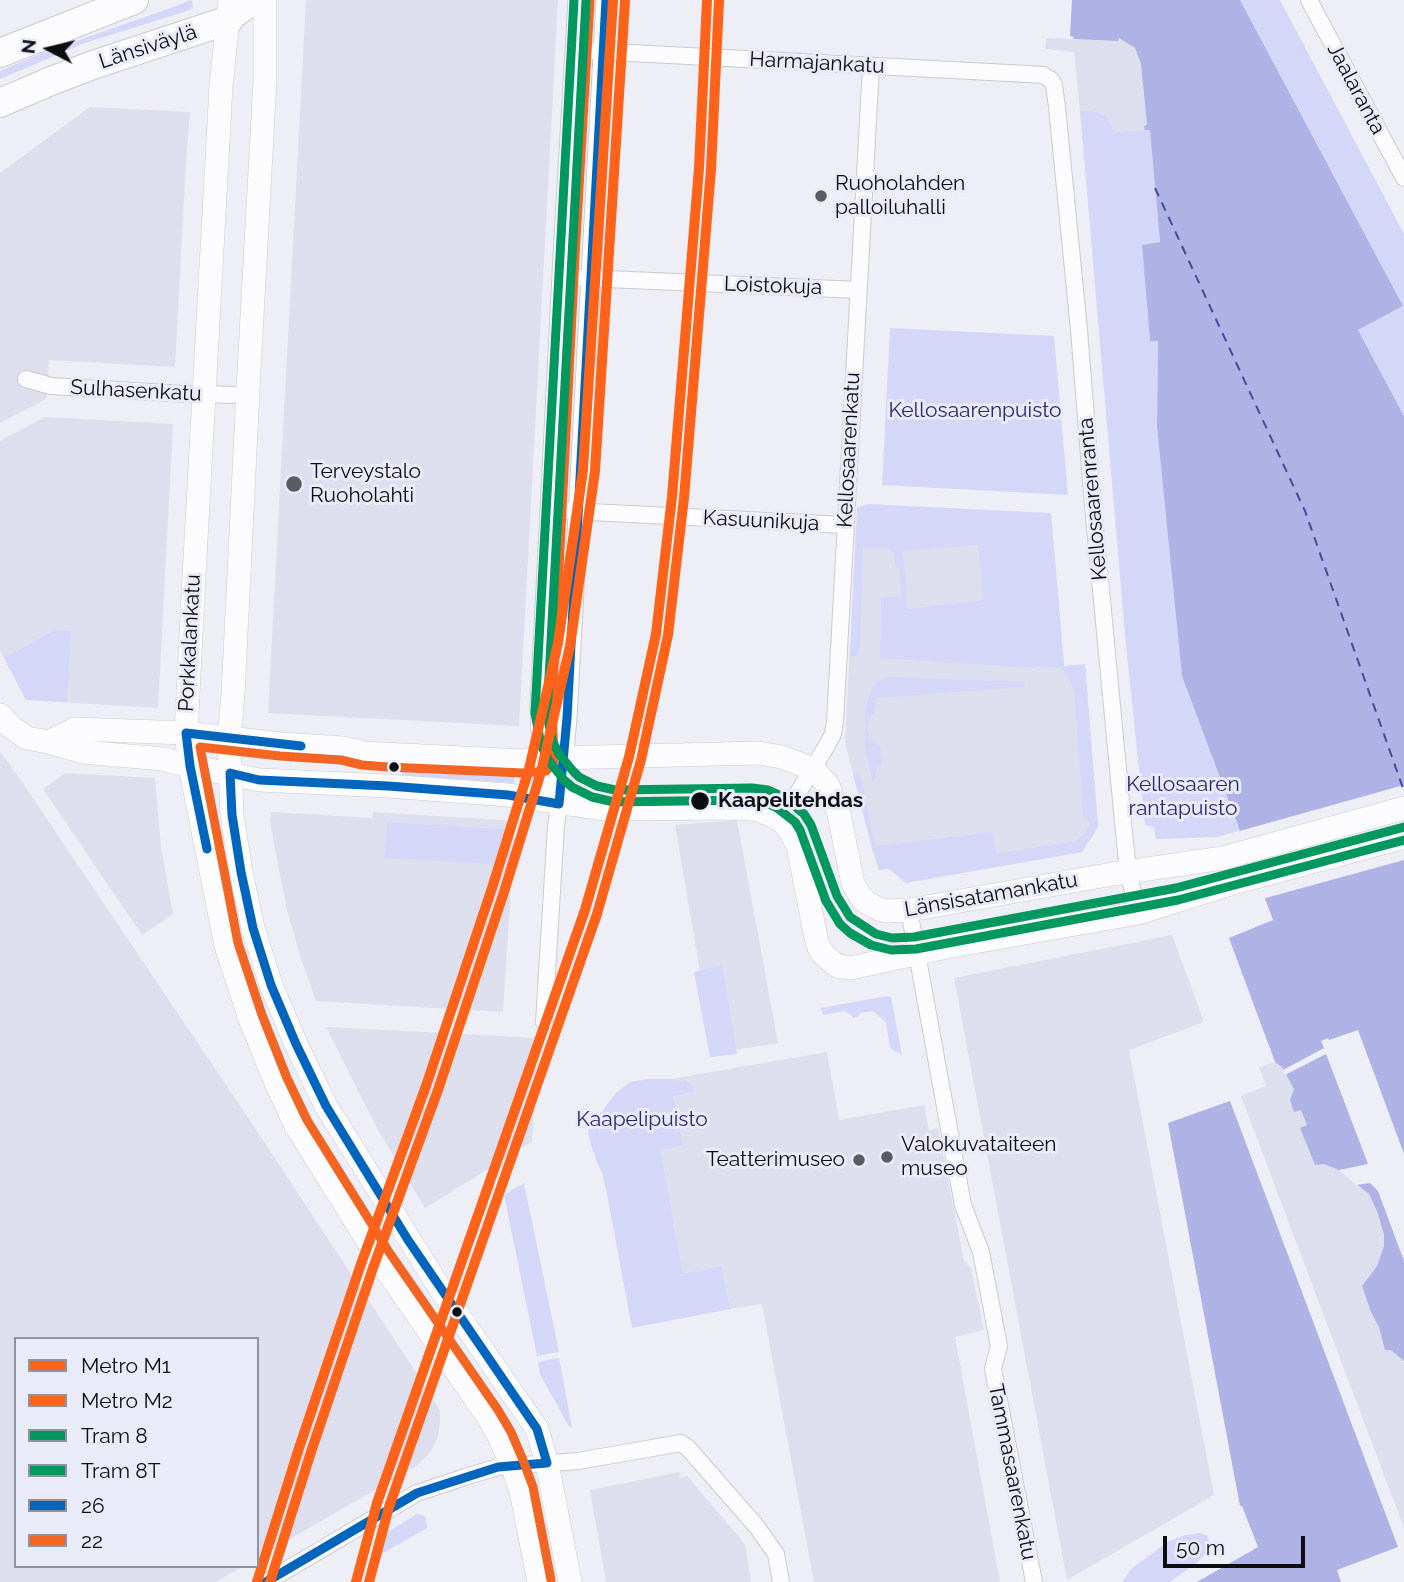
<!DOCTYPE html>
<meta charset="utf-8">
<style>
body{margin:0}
#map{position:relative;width:1404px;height:1582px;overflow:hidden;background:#eeeef6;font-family:Raleway,sans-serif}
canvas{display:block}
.legend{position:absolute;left:14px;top:1337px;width:245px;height:231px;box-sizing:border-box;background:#eaebf9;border:2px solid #91929c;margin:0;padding:9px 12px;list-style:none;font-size:21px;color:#0c0d11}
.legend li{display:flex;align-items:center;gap:14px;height:35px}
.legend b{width:35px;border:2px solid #91929c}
.north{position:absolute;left:14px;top:14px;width:70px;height:70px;-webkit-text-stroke:5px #eaebf9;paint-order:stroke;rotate:277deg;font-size:19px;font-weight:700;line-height:28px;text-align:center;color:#0c0d11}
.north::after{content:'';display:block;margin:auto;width:24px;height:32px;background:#0c0d11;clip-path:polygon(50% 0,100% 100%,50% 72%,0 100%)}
.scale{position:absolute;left:1163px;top:1536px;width:142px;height:32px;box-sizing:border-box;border:4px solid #0c0d11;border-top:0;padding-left:9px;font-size:21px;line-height:24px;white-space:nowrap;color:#0c0d11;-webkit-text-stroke:5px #eaebf9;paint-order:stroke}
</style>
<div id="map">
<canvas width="1404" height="1582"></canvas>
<ul class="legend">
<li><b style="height:9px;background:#ff6319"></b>Metro M1</li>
<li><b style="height:9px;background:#ff6319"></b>Metro M2</li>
<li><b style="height:9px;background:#00985f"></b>Tram 8</li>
<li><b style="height:9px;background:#00985f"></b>Tram 8T</li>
<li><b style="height:9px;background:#0065bd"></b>26</li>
<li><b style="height:9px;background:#f26522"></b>22</li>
</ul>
<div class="north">N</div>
<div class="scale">50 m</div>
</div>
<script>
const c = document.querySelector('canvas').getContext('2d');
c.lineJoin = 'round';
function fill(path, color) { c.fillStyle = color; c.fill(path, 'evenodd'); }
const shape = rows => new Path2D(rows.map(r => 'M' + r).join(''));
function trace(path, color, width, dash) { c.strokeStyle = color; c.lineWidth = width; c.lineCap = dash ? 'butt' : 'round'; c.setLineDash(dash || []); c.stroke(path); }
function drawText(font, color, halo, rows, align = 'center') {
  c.font = font + ' Raleway,sans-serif'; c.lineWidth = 6; c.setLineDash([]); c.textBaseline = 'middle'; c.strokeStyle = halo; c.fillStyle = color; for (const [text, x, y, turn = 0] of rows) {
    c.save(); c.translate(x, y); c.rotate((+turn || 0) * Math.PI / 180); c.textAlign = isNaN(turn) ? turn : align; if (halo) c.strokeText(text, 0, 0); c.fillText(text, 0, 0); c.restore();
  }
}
const built = shape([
 [306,0,558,0,519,726,268,713],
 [1046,38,1117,41,1119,38,1135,48,1141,64,1147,126,1145,126,1145,130,1114,132,1107,116,1094,111,1080,111,1074,52,1045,49],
 [90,107,190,112,186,162,175,367,49,360,46,399,0,423,0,173],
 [45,417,173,424,158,708,26,700,0,651,0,441],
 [1051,513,1064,666,1085,664,1098,827,1082,852,997,867,873,852,845,742,856,525],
 [0,751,26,788,249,1119,429,1392,440,1411,440,1423,437,1439,431,1451,416,1466,257,1558,257,1339,16,1339,16,1566,243,1566,216,1582,0,1582],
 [65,773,155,778,161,847,173,914,142,935,43,789],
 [271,812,373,818,373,812,515,821,503,1012,316,1001,301,959,287,910,276,855,270,821],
 [737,820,778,1043,714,1053,675,825],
 [1172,935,1204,1022,1129,1050,1214,1495,1067,1580,954,978],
 [326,1027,538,1038,532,1142,425,1208,378,1130],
 [827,1052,839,1120,924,1105,929,1130,938,1128,964,1261,971,1268,984,1330,955,1337,1000,1582,814,1582,762,1304,730,1309,722,1266,683,1273,661,1150,683,1146,671,1079],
 [1275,1062,1282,1067,1283,1070,1404,1154,1404,1528,1241,1096,1266,1086,1259,1067],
 [679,1472,681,1478,687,1476,745,1544,751,1582,606,1582,590,1490]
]);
const green = shape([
 [189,0,192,1,193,8,190,10,85,43,0,79,0,71,9,67,45,52,179,5],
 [1240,0,1280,0,1404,234,1404,416,1358,330,1403,306],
 [1080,111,1094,111,1107,116,1114,132,1150,129,1160,243,1142,245,1150,341,1158,341,1157,427,1182,675,1239,831,1217,837,1156,839,1154,827,1145,825,1126,646],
 [890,328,1054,336,1068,495,882,485],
 [867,504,1051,513,1064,666,1085,664,1098,827,1082,852,906,883,889,869,879,870,873,852,853,774,858,773,860,774,875,846,993,832,996,852,999,853,1076,841,1086,832,1090,823,1083,817,1074,691,1071,682,1062,668,1037,667,1034,668,880,658,881,598,901,596,899,568,896,568,894,554,889,548,863,548,860,649,859,655,850,657,857,508],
 [978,545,983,600,908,609,903,551],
 [55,630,71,631,67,702,26,700,4,658],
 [889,677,1024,682,1025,687,876,698,876,710,870,718,867,730,872,741,880,745,882,763,877,768,873,784,865,748,865,713,867,701,873,687,877,682],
 [403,766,514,772,514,783,404,776,402,775],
 [387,822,512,830,509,865,384,858],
 [722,965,737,1054,710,1057,694,972],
 [887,996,891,997,902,1055,890,1048,886,1022,873,1011,860,1013,859,1016,854,1018,845,1011,823,1015,821,1008],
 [648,1079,671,1079,674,1082,677,1080,682,1083,684,1080,693,1086,693,1092,674,1096,683,1146,661,1150,666,1179,683,1273,722,1266,730,1309,632,1328,607,1194,603,1176,596,1160,595,1154,593,1152,588,1133,589,1129,615,1094,630,1082],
 [524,1183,559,1352,537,1356,504,1195],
 [559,1358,572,1427,569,1427,540,1374,538,1362],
 [417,1514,423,1515,426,1518,427,1528,383,1553,375,1540],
 [1199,1533,1207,1535,1209,1540,1208,1548,1205,1554,1198,1562,1170,1582,1122,1582,1131,1569,1169,1541,1186,1535]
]);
const water = shape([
 [1072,0,1240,0,1403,306,1358,330,1404,416,1404,1361,1391,1350,1385,1350,1379,1327,1371,1312,1362,1286,1377,1266,1384,1246,1384,1234,1377,1211,1369,1194,1339,1170,1324,1164,1315,1165,1300,1128,1307,1125,1301,1110,1294,1112,1290,1100,1294,1089,1282,1067,1275,1062,1229,938,1273,920,1182,676,1157,427,1158,341,1150,341,1142,245,1160,242,1150,130,1145,130,1144,126,1147,125,1141,64,1135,48,1119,38,1118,41,1073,39,1074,37,1070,36],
 [1230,1101,1398,1547,1337,1570,1341,1582,1197,1582,1258,1547,1242,1506,1240,1506,1168,1123]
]);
const pier = shape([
 [1404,785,1404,860,1262,899,1236,832],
 [1358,1030,1404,1154,1404,1261,1378,1191,1370,1183,1356,1185,1339,1170,1368,1164,1326,1054,1285,1075,1283,1070,1324,1048,1321,1041,1328,1038,1329,1040]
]);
const ferry = shape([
 [1155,188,1305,511,1404,791]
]);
const minor = shape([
 [1309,0,1404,178],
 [575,50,1027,74,1043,75,1051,80,1054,85,1057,107,1079,330,1093,506,1124,832,1128,871,1138,913],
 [562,277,858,290],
 [26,379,51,386,184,394,247,395],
 [551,510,845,525],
 [781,820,826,747,833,734,835,722,871,66],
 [909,910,963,1205,981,1252,999,1346,993,1369,1034,1582],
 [544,1022,556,826,559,804],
 [266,1582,417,1493,465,1477,498,1467,578,1461,681,1443,688,1448,757,1527,776,1554,781,1582]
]);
const tertiary = shape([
 [547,801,542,759,540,706,563,255,578,0],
 [559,804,567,718,606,0]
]);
const secondary = shape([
 [230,0,221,86,194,576,186,733,190,766,226,946,250,1019,276,1083,296,1126,379,1259,488,1417,500,1438,512,1465,521,1491,539,1582],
 [265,0,265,80,249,371,233,694,229,739,232,815,241,872,253,928,271,985,296,1044,326,1106,441,1290,537,1429,547,1463,570,1582],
 [0,715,11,727,27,738,48,742,83,752,163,759,190,766,259,780,388,786,508,795,605,809,743,808,759,810,781,820,790,831,798,846,816,938,819,948,824,955,837,966,851,968,951,946,1138,913,1230,884,1404,837],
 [48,742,75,729,186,733,281,744,343,748,364,753,523,761,557,758,758,753,782,757,813,769,828,785,839,814,853,884,861,897,867,903,881,910,888,911,909,910,1113,874,1223,858,1404,808]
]);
const primary = shape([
 [229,20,245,8,252,0]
]);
const motorway = shape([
 [0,53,134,0],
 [0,103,51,81,93,65,229,20]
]);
const bus1 = shape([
 [207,849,190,766,186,733,301,746],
 [266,1582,417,1493,498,1467,547,1463,537,1429,408,1240,326,1106,296,1044,271,985,253,928,241,872,232,815,230,773,259,780,388,786,508,795,559,804,567,718,606,0]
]);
const bus2 = shape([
 [551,1580,533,1487,523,1460,511,1432,498,1410,389,1252,307,1120,287,1078,262,1015,238,943,200,747,280,756,341,760,362,765,388,767,523,773,546,771,553,764,554,759,552,706,575,256,590,1]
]);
const tram1 = shape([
 [586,0,547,714,552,740,559,754,573,771,579,777,597,786,615,790,752,788,768,790,784,797,804,814,811,825,837,896,850,917,876,934,892,938,914,937,1176,888,1404,827]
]);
const tram2 = shape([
 [574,0,535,713,541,745,549,761,564,780,572,787,592,797,614,802,751,800,765,802,777,808,795,822,800,830,826,901,840,924,850,933,871,945,891,950,916,949,1178,900,1404,840]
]);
const metro1 = shape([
 [257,1582,299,1448,361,1264,426,1086,492,888,529,769,558,643,583,470,613,0],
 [356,1582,377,1503,585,910,629,757,656,634,672,497,699,168,707,0]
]);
const metro2 = shape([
 [270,1582,311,1452,373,1268,438,1090,504,892,541,772,570,646,595,471,625,1],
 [369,1582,389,1507,597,914,641,760,668,635,684,498,711,169,719,1]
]);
const markers = [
 [821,196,7,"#5b5c61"],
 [294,484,9,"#5b5c61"],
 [394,767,6,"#0c0d11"],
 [700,801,10,"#0c0d11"],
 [887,1157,7,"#5b5c61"],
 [859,1160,7,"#5b5c61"],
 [457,1312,6,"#0c0d11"]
];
const streetNames = [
 ["Länsiväylä",148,47,-18],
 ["Harmajankatu",817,63,3],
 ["Jaalaranta",1356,89,62],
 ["Loistokuja",773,286,2],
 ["Sulhasenkatu",136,391,3],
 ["Kellosaarenkatu",849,450,-87],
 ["Kellosaarenranta",1093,499,-95],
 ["Kasuunikuja",761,521,3],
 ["Porkkalankatu",190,643,-87],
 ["Länsisatamankatu",991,895,-10],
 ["Tammasaarenkatu",1012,1472,79]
];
const poiNames = [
 ["Ruoholahden",835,184],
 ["palloiluhalli",835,208],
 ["Terveystalo",310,472],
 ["Ruoholahti",310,496],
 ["Valokuvataiteen",901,1145],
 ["museo",901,1169],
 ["Teatterimuseo",845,1160,"right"]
];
const parkNames = [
 ["Kellosaarenpuisto",975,411],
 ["Kellosaaren",1183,785],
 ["rantapuisto",1183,809],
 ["Kaapelipuisto",642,1120]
];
const stopNames = [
 ["Kaapelitehdas",718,801]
];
fill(built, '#dedfee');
fill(green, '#d5d7f8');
fill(water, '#aeb2e4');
fill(pier, '#eeeef6');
trace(ferry, '#4a4a9c', 2, [9, 7]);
trace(minor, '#cacad0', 18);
trace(tertiary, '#cacad0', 21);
trace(secondary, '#cacad0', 24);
trace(primary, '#cacad0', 26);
trace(motorway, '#cacad0', 30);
trace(minor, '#fcfcfe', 16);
trace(tertiary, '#fcfcfe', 19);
trace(secondary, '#fcfcfe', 23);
trace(primary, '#fcfcfe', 24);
trace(motorway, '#fcfcfe', 28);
trace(bus1, '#0065bd', 9);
trace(bus2, '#f26522', 9);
trace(tram1, '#00985f', 9);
trace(tram2, '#00985f', 9);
trace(metro1, '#ff6319', 10);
trace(metro2, '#ff6319', 10);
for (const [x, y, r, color] of markers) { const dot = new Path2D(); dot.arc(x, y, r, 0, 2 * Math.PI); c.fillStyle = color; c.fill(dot); trace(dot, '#eaebf9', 2.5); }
drawText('21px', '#0c0d11', '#eaebf9', streetNames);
drawText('21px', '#0c0d11', '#eaebf9', poiNames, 'left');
drawText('21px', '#2c2574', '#eaebf9', parkNames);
drawText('bold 21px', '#0c0d11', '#eaebf9', stopNames, 'left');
</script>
